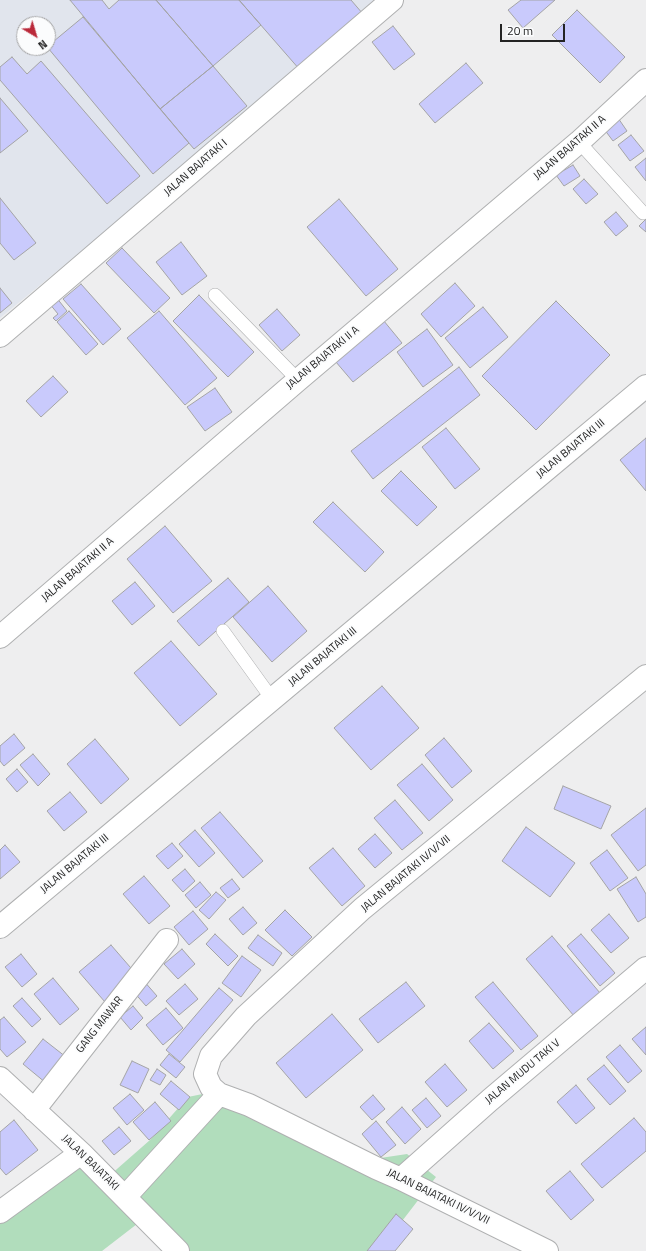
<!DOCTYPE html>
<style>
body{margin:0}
#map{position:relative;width:646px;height:1251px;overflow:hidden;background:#eeeeef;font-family:"Titillium Web",sans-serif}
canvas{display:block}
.north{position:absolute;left:16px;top:16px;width:40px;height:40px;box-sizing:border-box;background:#fbfcfd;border:1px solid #a5a5a6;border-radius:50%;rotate:142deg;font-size:11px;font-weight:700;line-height:16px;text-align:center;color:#232323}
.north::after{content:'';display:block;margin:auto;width:14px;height:18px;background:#ba293a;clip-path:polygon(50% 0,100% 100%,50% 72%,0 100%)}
.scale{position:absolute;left:500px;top:24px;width:65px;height:18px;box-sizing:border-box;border:2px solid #232323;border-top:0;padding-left:5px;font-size:12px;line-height:14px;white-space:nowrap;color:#232323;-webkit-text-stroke:3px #fbfcfd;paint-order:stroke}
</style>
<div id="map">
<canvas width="646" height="1251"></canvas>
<div class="north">N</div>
<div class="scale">20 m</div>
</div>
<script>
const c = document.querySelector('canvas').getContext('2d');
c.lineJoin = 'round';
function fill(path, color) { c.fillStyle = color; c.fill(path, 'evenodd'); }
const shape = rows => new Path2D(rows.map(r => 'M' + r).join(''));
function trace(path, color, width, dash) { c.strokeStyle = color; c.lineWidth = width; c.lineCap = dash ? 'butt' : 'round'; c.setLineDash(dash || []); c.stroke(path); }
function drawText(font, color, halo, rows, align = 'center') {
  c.font = font + ' "Titillium Web",sans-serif'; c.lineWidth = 3.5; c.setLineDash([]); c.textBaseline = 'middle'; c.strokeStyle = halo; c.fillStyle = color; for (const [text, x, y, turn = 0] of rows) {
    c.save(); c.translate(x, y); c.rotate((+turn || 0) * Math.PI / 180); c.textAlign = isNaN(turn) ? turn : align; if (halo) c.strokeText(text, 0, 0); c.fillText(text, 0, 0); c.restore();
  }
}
const built = shape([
 [0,0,387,0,0,318],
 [24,24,48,24,48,48,24,48]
]);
const green = shape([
 [222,1090,367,1160,407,1154,436,1177,379,1251,180,1251,150,1214,102,1251,0,1251,0,1218,83,1153,109,1176,150,1140,188,1097]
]);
const building = shape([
 [70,0,102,0,109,9,119,0,156,0,213,66,160,109,70,0],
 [156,0,239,0,261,25,213,66,156,0],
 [239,0,351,0,363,14,300,70,239,0],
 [521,0,555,0,523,28,508,10,521,0],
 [577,10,625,57,600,83,552,35,577,10],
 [83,17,189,143,153,174,48,48,48,46,83,17],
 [393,26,415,54,394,70,372,42,393,26],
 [12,57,27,74,41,61,140,176,107,204,0,80,0,67,12,57],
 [466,63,483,83,435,123,419,104,466,63],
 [213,66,247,106,194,149,160,109,213,66],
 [0,98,28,131,0,153,0,98],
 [616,115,627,131,613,141,601,125,616,115],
 [631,135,644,151,630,161,618,145,631,135],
 [646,158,646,181,635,167,646,158],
 [573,165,580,176,564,186,556,175,573,165],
 [584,179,598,194,586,204,573,189,584,179],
 [0,198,36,243,14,260,0,243,0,198],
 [339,199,398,269,366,296,307,227,339,199],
 [616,212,628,226,616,236,604,222,616,212],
 [646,219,646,232,639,226,646,219],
 [181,242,207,276,182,295,156,262,181,242],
 [122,248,170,298,154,313,106,263,122,248],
 [455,283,475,306,441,337,421,314,455,283],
 [81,284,121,329,103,345,63,299,81,284],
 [0,288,12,303,0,313,0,288],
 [199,295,254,352,228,377,173,321,199,295],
 [56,297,67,311,56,321,53,318,58,314,49,303,56,297],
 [556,301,610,355,536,430,482,376,556,301],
 [483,307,508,337,470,368,445,338,483,307],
 [277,309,300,335,282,351,259,325,277,309],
 [69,311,98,344,86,355,57,322,69,311],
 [159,311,217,378,185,405,127,338,159,311],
 [379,315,402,343,353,382,330,355,379,315],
 [427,329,453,365,423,387,397,352,427,329],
 [459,367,480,395,373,479,351,451,459,367],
 [53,376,68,392,41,417,26,401,53,376],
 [215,388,232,412,205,431,187,407,215,388],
 [446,428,480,469,455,489,422,447,446,428],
 [646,438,646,491,620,460,646,438],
 [401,471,437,507,417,526,381,491,401,471],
 [333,502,384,552,365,572,313,522,333,502],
 [165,526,212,581,173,613,127,559,165,526],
 [228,578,249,602,199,646,177,621,228,578],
 [135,582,155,606,132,625,112,601,135,582],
 [268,586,307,631,272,662,233,617,268,586],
 [171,641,217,694,180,726,134,673,171,641],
 [382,686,419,728,371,770,334,728,382,686],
 [14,734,25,748,4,766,0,761,0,746,14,734],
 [444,738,472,771,452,788,425,755,444,738],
 [95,739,129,779,101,804,67,764,95,739],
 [33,754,50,774,38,786,20,765,33,754],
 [422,764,453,800,429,821,397,785,422,764],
 [17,769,28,782,17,792,6,779,17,769],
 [563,786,611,806,601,829,554,809,563,786],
 [70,792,87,812,64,831,47,811,70,792],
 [395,800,423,833,402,850,374,818,395,800],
 [646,808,646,865,638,871,611,835,646,808],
 [220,812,263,861,243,878,201,828,220,812],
 [526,827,575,863,550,897,502,861,526,827],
 [195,830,215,853,199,867,179,844,195,830],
 [375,834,392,853,375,868,358,849,375,834],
 [172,843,183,856,168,869,156,856,172,843],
 [5,845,20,862,0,879,0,850,5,845],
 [333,848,365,886,342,906,309,868,333,848],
 [607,850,628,878,610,891,590,863,607,850],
 [185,869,195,881,183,892,172,880,185,869],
 [144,876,170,906,149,924,123,894,144,876],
 [636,877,646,894,646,917,638,922,617,889,636,877],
 [232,879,240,889,228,898,220,888,232,879],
 [200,882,211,895,196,908,185,895,200,882],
 [216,892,226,900,209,919,199,910,216,892],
 [243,907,257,923,243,935,229,919,243,907],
 [285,910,312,937,292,956,265,930,285,910],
 [193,911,208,929,189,945,174,927,193,911],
 [609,914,629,938,611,953,591,930,609,914],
 [215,934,238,956,228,966,206,944,215,934],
 [581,934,615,973,600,986,567,946,581,934],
 [258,935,282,953,273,966,248,948,258,935],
 [552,936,600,993,574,1016,526,959,552,936],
 [111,945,137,975,105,1002,79,972,111,945],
 [182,949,195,964,178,979,164,964,182,949],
 [21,954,37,974,22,987,5,967,21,954],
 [242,956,261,970,241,997,222,983,242,956],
 [53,978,79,1009,60,1025,34,994,53,978],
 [143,980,157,996,146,1006,132,990,143,980],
 [406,982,425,1006,378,1043,359,1019,406,982],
 [493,982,538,1036,521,1050,475,997,493,982],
 [185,984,198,999,179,1015,166,1001,185,984],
 [219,988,233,1000,180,1062,166,1050,219,988],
 [22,998,41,1019,32,1027,13,1006,22,998],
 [133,1006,143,1018,131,1030,120,1017,133,1006],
 [166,1008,183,1028,163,1045,146,1025,166,1008],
 [332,1014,363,1050,306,1098,276,1063,332,1014],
 [4,1017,26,1042,7,1057,0,1049,0,1020,4,1017],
 [489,1023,514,1051,493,1069,469,1041,489,1023],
 [646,1027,646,1055,632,1039,646,1027],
 [43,1039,66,1057,46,1083,23,1064,43,1039],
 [620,1045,642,1071,628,1083,606,1057,620,1045],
 [169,1054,185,1067,176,1078,160,1065,169,1054],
 [132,1061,149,1069,138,1093,120,1085,132,1061],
 [445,1064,467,1090,447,1107,425,1082,445,1064],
 [604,1065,626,1091,610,1105,587,1079,604,1065],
 [157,1069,166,1075,160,1085,150,1080,157,1069],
 [171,1081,190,1097,179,1110,160,1094,171,1081],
 [576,1085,595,1108,576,1124,557,1102,576,1085],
 [130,1094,144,1110,127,1125,113,1108,130,1094],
 [373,1095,385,1109,372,1120,360,1107,373,1095],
 [426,1098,441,1116,427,1128,412,1110,426,1098],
 [155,1102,171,1121,149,1140,133,1122,155,1102],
 [402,1107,421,1129,405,1144,386,1122,402,1107],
 [634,1118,646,1132,646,1151,602,1188,581,1164,634,1118],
 [14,1120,38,1150,6,1175,0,1168,0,1132,14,1120],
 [376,1121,396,1145,381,1157,362,1134,376,1121],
 [119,1127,131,1141,114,1155,102,1141,119,1127],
 [570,1171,594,1200,571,1220,546,1191,570,1171],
 [396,1214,413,1229,395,1251,367,1251,396,1214]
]);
const lane = shape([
 [579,142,643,213],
 [215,295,298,380],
 [223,631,272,699]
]);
const street = shape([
 [0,336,392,0],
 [0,637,298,380,579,142,646,80],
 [0,927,646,386],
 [0,1078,81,1153,178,1251],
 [34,1110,167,940],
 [401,1179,490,1100,646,968],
 [125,1197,219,1094],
 [0,1212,81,1153],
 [547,1251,401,1179,376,1168,249,1105,219,1094,211,1087,205,1074,211,1056,246,1016,362,909,646,676]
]);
const streetNames = [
 ["JALAN BAJATAKI II A",570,148,-41],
 ["JALAN BAJATAKI I",196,168,-41],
 ["JALAN BAJATAKI II A",323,358,-40],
 ["JALAN BAJATAKI III",571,449,-40],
 ["JALAN BAJATAKI II A",78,570,-41],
 ["JALAN BAJATAKI III",323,657,-40],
 ["JALAN BAJATAKI III",75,864,-40],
 ["JALAN BAJATAKI IV/V/VII",406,874,-40],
 ["GANG MAWAR",100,1025,-52],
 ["JALAN MUDU TAKI V",523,1072,-40],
 ["JALAN BAJATAKI",90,1163,44],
 ["JALAN BAJATAKI IV/V/VII",438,1197,26]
];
fill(built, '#e1e5ed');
fill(green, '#b1ddbc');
fill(building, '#c9cafc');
trace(building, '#a4a4a5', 1);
trace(lane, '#afb0b1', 14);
trace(street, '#afb0b1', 24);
trace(lane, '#fff', 13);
trace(street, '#fff', 22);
drawText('11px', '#232323', '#fbfcfd', streetNames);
</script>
